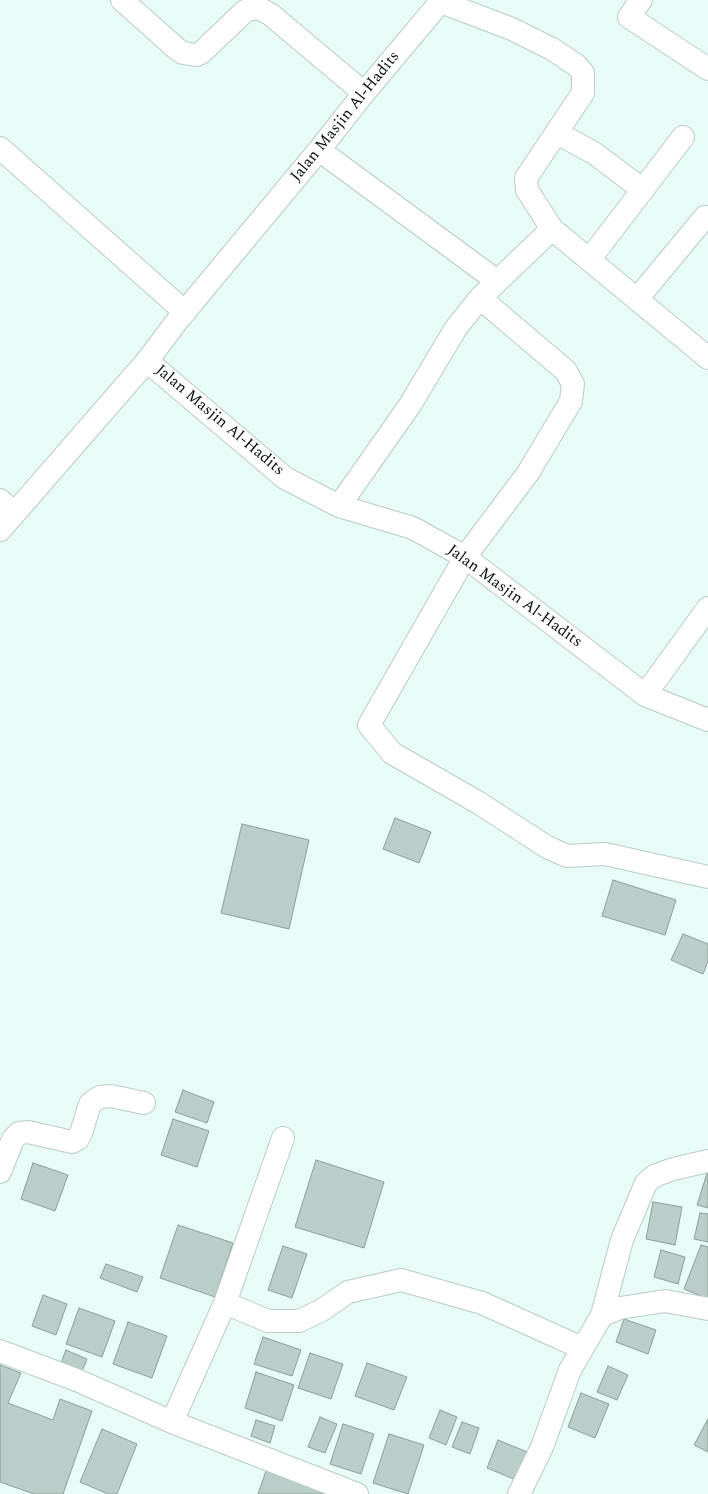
<!DOCTYPE html>
<style>
body{margin:0}
canvas{display:block;background:#e8fbf6}
</style>
<canvas width="708" height="1494"></canvas>
<script>
const c = document.querySelector('canvas').getContext('2d');
c.lineJoin = 'round';
function fill(path, color) { c.fillStyle = color; c.fill(path, 'evenodd'); }
const shape = rows => new Path2D(rows.map(r => 'M' + r).join(''));
function trace(path, color, width, dash) { c.strokeStyle = color; c.lineWidth = width; c.lineCap = dash ? 'butt' : 'round'; c.setLineDash(dash || []); c.stroke(path); }
function drawText(font, color, halo, rows, align = 'center') {
  c.font = font + ' Spectral,serif'; c.lineWidth = 3; c.setLineDash([]); c.textBaseline = 'middle'; c.strokeStyle = halo; c.fillStyle = color; for (const [text, x, y, turn = 0] of rows) {
    c.save(); c.translate(x, y); c.rotate((+turn || 0) * Math.PI / 180); c.textAlign = isNaN(turn) ? turn : align; if (halo) c.strokeText(text, 0, 0); c.fillText(text, 0, 0); c.restore();
  }
}
const building = shape([
 [395,818,431,832,419,863,383,849,395,818],
 [242,824,309,840,289,929,221,913,242,824],
 [613,880,676,900,665,935,602,916,613,880],
 [683,934,708,944,708,961,703,974,671,960,683,934],
 [183,1090,214,1102,207,1123,175,1112,183,1090],
 [173,1119,209,1131,197,1167,161,1155,173,1119],
 [316,1160,384,1182,364,1248,295,1227,316,1160],
 [33,1163,68,1175,55,1211,21,1199,33,1163],
 [708,1170,708,1208,697,1205,708,1170],
 [653,1202,682,1207,675,1245,646,1239,653,1202],
 [700,1213,708,1214,708,1242,694,1239,700,1213],
 [178,1225,233,1243,215,1297,160,1278,178,1225],
 [701,1245,708,1247,708,1299,684,1289,701,1245],
 [283,1246,307,1254,292,1298,268,1290,283,1246],
 [661,1250,685,1257,678,1284,654,1277,661,1250],
 [106,1264,143,1277,137,1292,100,1278,106,1264],
 [43,1295,67,1304,56,1335,32,1326,43,1295],
 [79,1308,115,1321,102,1357,66,1344,79,1308],
 [624,1319,656,1330,648,1354,616,1342,624,1319],
 [128,1322,167,1336,152,1378,113,1364,128,1322],
 [263,1337,301,1350,292,1376,254,1364,263,1337],
 [66,1350,87,1359,80,1376,59,1368,66,1350],
 [310,1353,343,1364,331,1399,298,1388,310,1353],
 [367,1363,407,1377,394,1410,355,1396,367,1363],
 [0,1365,21,1373,8,1403,53,1420,60,1399,92,1411,63,1494,34,1494,0,1482,0,1365],
 [608,1366,628,1375,617,1400,597,1392,608,1366],
 [256,1372,294,1385,282,1421,245,1408,256,1372],
 [581,1393,609,1404,595,1438,568,1427,581,1393],
 [440,1410,457,1417,446,1445,429,1438,440,1410],
 [320,1417,337,1424,325,1453,308,1447,320,1417],
 [708,1419,708,1452,694,1445,708,1419],
 [256,1420,275,1426,270,1443,251,1436,256,1420],
 [462,1422,479,1428,470,1454,452,1447,462,1422],
 [343,1424,374,1434,361,1474,330,1464,343,1424],
 [102,1429,137,1444,117,1494,108,1494,80,1482,102,1429],
 [389,1434,424,1445,408,1494,373,1483,389,1434],
 [498,1440,532,1454,521,1482,487,1468,498,1440],
 [267,1468,339,1494,258,1494,267,1468]
]);
const minor = shape([
 [122,0,177,49,183,53,196,55,201,53,245,11,250,9,260,9,270,14,364,93],
 [442,0,364,93,319,150,177,321,147,361,285,478,339,506,413,528,465,557,645,695,708,720],
 [641,0,629,17,708,69],
 [441,2,512,29,552,49,576,65,583,73,583,93,526,178,527,190,552,229],
 [557,133,594,153,643,190],
 [0,148,185,312],
 [319,150,497,281],
 [589,260,683,137],
 [480,298,566,371,573,384,571,401,528,473,465,557,369,725,392,753,479,803,547,847,567,856,605,854,708,877],
 [637,299,705,217],
 [0,500,14,513],
 [339,506,410,405,456,328,480,298,552,229,708,358],
 [0,530,147,361],
 [645,695,708,608],
 [0,1172,13,1139,19,1133,28,1132,72,1142,78,1139,81,1133,90,1104,95,1100,100,1097,111,1096,144,1103],
 [225,1303,268,1321,299,1321,322,1310,348,1292,401,1280,482,1303,582,1348],
 [602,1315,620,1308,665,1301,708,1309],
 [0,1351,79,1381,172,1422,357,1494],
 [172,1422,225,1303,283,1138],
 [519,1494,542,1447,570,1370,602,1315,622,1240,646,1183,654,1176,673,1169,708,1161]
]);
const streetNames = [
 ["Jalan Masjin Al-Hadits",346,117,-51],
 ["Jalan Masjin Al-Hadits",219,421,40],
 ["Jalan Masjin Al-Hadits",514,597,36]
];
fill(building, '#bacdc8');
trace(building, '#8c9e99', 1);
trace(minor, '#b9ccc7', 24);
trace(minor, '#fff', 22);
drawText('16px', '#0b1210', '#fff', streetNames);
</script>
